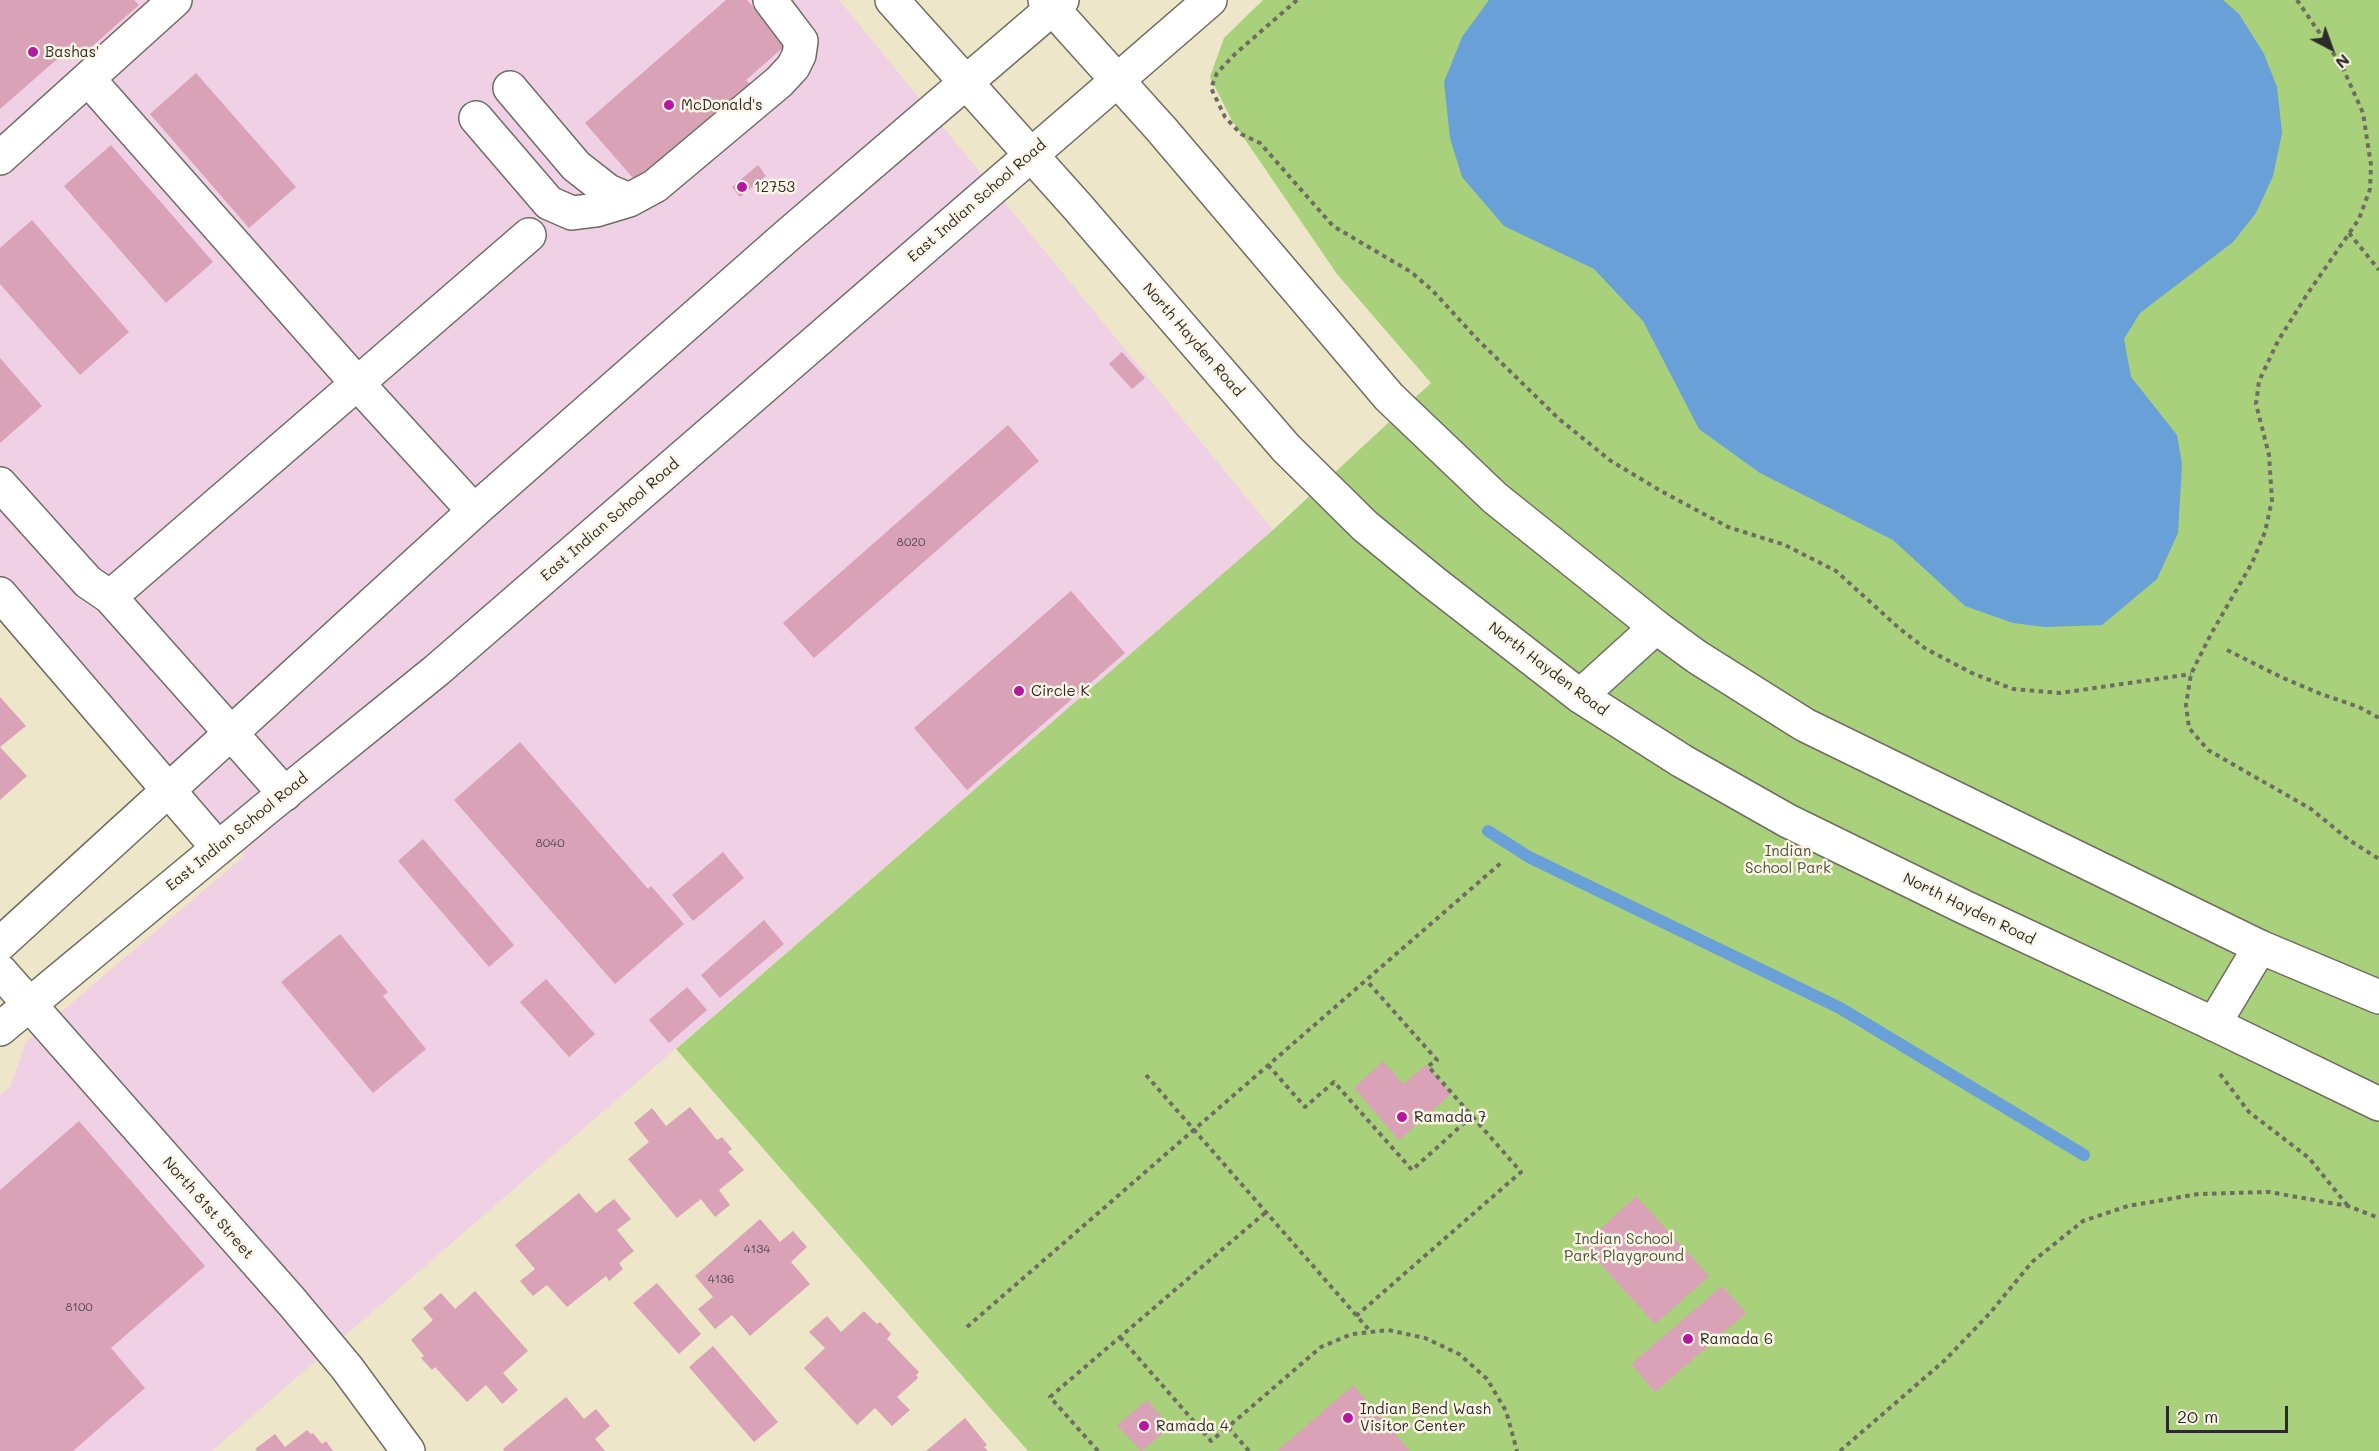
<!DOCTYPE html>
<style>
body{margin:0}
#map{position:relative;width:2379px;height:1451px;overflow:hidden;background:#ede6c9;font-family:Mali,sans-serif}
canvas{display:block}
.north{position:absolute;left:2301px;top:18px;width:60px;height:60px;-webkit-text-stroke:4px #fcf5e5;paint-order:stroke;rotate:139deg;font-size:16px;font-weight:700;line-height:24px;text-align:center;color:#2b2b2b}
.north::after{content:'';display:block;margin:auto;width:21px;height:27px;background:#2b2b2b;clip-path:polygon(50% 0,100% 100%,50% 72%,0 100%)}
.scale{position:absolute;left:2166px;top:1406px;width:122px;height:27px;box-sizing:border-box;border:3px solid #2b2b2b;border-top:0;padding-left:8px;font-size:18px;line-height:21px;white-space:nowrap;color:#2b2b2b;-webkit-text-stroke:4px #fcf5e5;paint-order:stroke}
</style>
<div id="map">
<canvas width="2379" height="1451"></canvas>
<div class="north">N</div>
<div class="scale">20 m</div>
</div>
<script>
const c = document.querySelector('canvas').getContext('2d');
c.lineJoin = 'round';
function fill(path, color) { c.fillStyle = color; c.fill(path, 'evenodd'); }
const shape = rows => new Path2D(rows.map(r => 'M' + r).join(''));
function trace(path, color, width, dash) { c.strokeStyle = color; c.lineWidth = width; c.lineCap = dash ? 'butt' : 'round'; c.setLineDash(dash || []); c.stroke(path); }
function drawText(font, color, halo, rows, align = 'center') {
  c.font = font + ' Mali,sans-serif'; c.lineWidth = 5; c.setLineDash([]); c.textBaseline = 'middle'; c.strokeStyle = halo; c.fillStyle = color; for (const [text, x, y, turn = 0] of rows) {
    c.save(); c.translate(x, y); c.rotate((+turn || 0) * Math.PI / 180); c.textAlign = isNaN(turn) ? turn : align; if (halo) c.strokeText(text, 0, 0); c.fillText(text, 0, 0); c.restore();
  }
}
const built = shape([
 [0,0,839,0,1273,530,212,1451,0,1451,0,1095,10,1087,26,1042,244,856,0,574]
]);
const green = shape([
 [1263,0,2379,0,2379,1451,1028,1451,676,1049,1273,530,1431,383,1337,274,1231,119,1210,77,1224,38]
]);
const water = shape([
 [1489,0,2223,0,2239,14,2264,54,2277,87,2282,133,2273,176,2256,213,2233,242,2140,313,2124,339,2131,377,2177,435,2182,464,2178,533,2157,579,2102,625,2045,627,2013,623,1965,606,1893,540,1760,473,1699,429,1643,321,1594,269,1504,226,1462,177,1450,138,1444,82,1462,37]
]);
const stream = shape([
 [1488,831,1529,857,1840,1008,2084,1155]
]);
const building = shape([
 [0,0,134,0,139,5,80,57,71,47,0,109],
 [726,0,747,0,786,45,746,80,753,87,640,186,585,123],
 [196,73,296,187,249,228,150,114],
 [111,145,213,262,166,303,64,186],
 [758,165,766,176,740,197,732,187],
 [32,220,129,332,80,375,0,284,0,248],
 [1122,352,1145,378,1132,389,1109,364],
 [0,358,42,406,0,443],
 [1008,425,1039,461,814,658,783,623],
 [1071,591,1125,653,967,790,914,728],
 [0,697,26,726,0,747,27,776,0,800],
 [520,742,648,889,651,886,684,924,615,984,454,800],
 [423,839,514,945,489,967,398,861],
 [723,852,744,878,693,921,672,895],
 [764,920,784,944,720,998,701,975],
 [340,934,388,992,383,996,426,1049,373,1093,281,982],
 [546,979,595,1034,569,1057,520,1002],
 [687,987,707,1010,669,1043,649,1020],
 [1383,1061,1403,1084,1426,1065,1451,1094,1399,1140,1354,1088],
 [690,1107,717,1140,722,1137,732,1149,728,1152,744,1170,719,1190,730,1205,715,1217,701,1199,677,1218,628,1159,649,1142,634,1123,652,1108,666,1126],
 [79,1121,205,1266,111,1348,145,1388,73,1451,0,1451,0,1190],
 [579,1193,596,1213,614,1199,631,1219,617,1230,634,1251,619,1263,623,1269,609,1281,606,1276,567,1307,547,1285,533,1296,520,1281,535,1269,515,1245],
 [1636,1196,1709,1276,1655,1324,1583,1245],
 [760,1219,780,1242,793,1231,807,1247,791,1262,810,1284,750,1336,732,1315,715,1329,698,1309,713,1297,695,1276],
 [657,1283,701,1334,679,1354,633,1303],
 [1722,1286,1746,1313,1655,1392,1631,1364],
 [475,1291,528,1351,503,1373,518,1390,502,1404,486,1385,467,1402,435,1367,432,1370,421,1358,424,1356,411,1340,433,1320,423,1308,441,1293,455,1309],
 [864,1311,877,1324,880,1322,891,1334,887,1339,919,1372,916,1375,918,1378,897,1397,910,1410,892,1426,875,1408,857,1425,804,1368,825,1348,809,1332,827,1316,841,1332],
 [713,1346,778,1422,754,1442,689,1367],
 [1353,1385,1410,1451,1277,1451],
 [566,1397,584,1419,596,1409,610,1426,595,1439,605,1451,504,1451,503,1449],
 [1147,1400,1171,1427,1141,1451,1117,1425],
 [965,1418,987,1445,984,1447,988,1451,926,1451],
 [307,1430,311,1434,313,1433,322,1444,326,1441,333,1451,257,1451,255,1449,275,1434,285,1447]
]);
const path = shape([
 [1297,0,1235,54,1217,73,1211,88,1225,117,1241,134,1260,143,1333,226,1411,272,1433,291,1478,340,1559,419,1611,461,1661,491,1728,527,1785,545,1836,571,1900,629,1926,649,1974,674,2013,689,2060,693,2191,674],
 [2297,0,2342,66,2363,113,2371,165,2370,189,2359,219,2306,296,2278,341,2259,381,2256,404,2269,455,2272,500,2265,532,2252,563,2211,634,2191,674,2186,705,2189,728,2208,750,2311,809,2349,840,2379,859],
 [2349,233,2379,270],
 [2227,650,2281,677,2321,694,2359,707,2379,718],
 [1268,1065,1305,1107,1334,1082,1412,1170,1472,1116,1428,1066,1437,1060,1366,980],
 [2220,1074,2249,1112,2309,1158,2348,1206],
 [1146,1075,1370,1331],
 [1356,1316,1521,1172,1472,1116],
 [967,1327,1502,862],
 [1120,1337,1211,1441,1228,1427],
 [1098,1451,1050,1397,1266,1212],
 [1249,1451,1228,1427,1321,1347,1352,1334,1388,1330,1425,1338,1459,1354,1487,1379,1506,1411,1517,1451],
 [1840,1451,1944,1361,1990,1313,2032,1262,2083,1221,2128,1206,2199,1194,2269,1192,2348,1206,2379,1218]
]);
const minor = shape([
 [89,80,357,383,474,511],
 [510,88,576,166,608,191,629,200],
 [476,118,549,203,572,213,596,210,629,200,655,186,779,82,793,67,799,55,801,41,770,0],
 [0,158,175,0],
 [0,484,88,582,110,597,285,794],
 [0,594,218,848],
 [110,597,529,235],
 [1580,696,1656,627],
 [0,971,292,1302,347,1368,408,1451],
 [2214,1024,2260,947]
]);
const major = shape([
 [892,0,1076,205,1286,448,1365,526,1433,582,1580,696,1682,761,1788,821,1964,907,2214,1024,2379,1104],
 [1045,0,1162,130,1389,397,1495,498,1656,627,1697,657,1805,725,2260,947,2379,997],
 [0,944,474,511,789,234,1062,0],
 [0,1029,263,811,437,670,1210,0]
]);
const markers = [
 [33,52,6,"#b5179e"],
 [669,105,6,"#b5179e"],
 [742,187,6,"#b5179e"],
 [1019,691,6,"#b5179e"],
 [1402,1117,6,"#b5179e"],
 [1688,1339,6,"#b5179e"],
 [1348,1418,6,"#b5179e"],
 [1144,1426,6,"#b5179e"]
];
const numberNames = [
 ["8020",911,542],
 ["8040",550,843],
 ["4134",757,1249],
 ["4136",721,1279],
 ["8100",79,1307]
];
const poiNames = [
 ["Bashas'",45,52],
 ["McDonald's",681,105],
 ["12753",754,187],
 ["Circle K",1031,691],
 ["Ramada 7",1414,1117],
 ["Ramada 6",1700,1339],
 ["Indian Bend Wash",1360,1409],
 ["Visitor Center",1360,1426],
 ["Ramada 4",1156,1426]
];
const streetNames = [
 ["East Indian School Road",977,201,-41],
 ["North Hayden Road",1193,340,49],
 ["East Indian School Road",610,520,-41],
 ["North Hayden Road",1548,669,37],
 ["East Indian School Road",237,832,-39],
 ["North Hayden Road",1969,909,26],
 ["North 81st Street",208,1208,49]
];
const parkNames = [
 ["Indian",1788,851],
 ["School Park",1788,868],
 ["Indian School",1624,1239],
 ["Park Playground",1624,1256]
];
fill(built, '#efd0e5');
fill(green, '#a9d07b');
fill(water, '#68a0d7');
trace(stream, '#68a0d7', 12);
fill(building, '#d9a2b7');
trace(minor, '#6f6c62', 36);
trace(major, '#6f6c62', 36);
trace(path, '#6f6c62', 4, [4.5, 4.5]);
trace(minor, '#fff', 33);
trace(major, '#fff', 33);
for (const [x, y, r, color] of markers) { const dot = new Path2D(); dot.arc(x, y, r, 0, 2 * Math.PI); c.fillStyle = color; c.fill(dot); trace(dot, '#fcf5e5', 2); }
drawText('12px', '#56494e', null, numberNames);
drawText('15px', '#2b2b2b', '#fcf5e5', poiNames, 'left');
drawText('15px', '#2b2b2b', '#fcf5e5', streetNames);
drawText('15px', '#4a543f', '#fcf5e5', parkNames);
</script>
